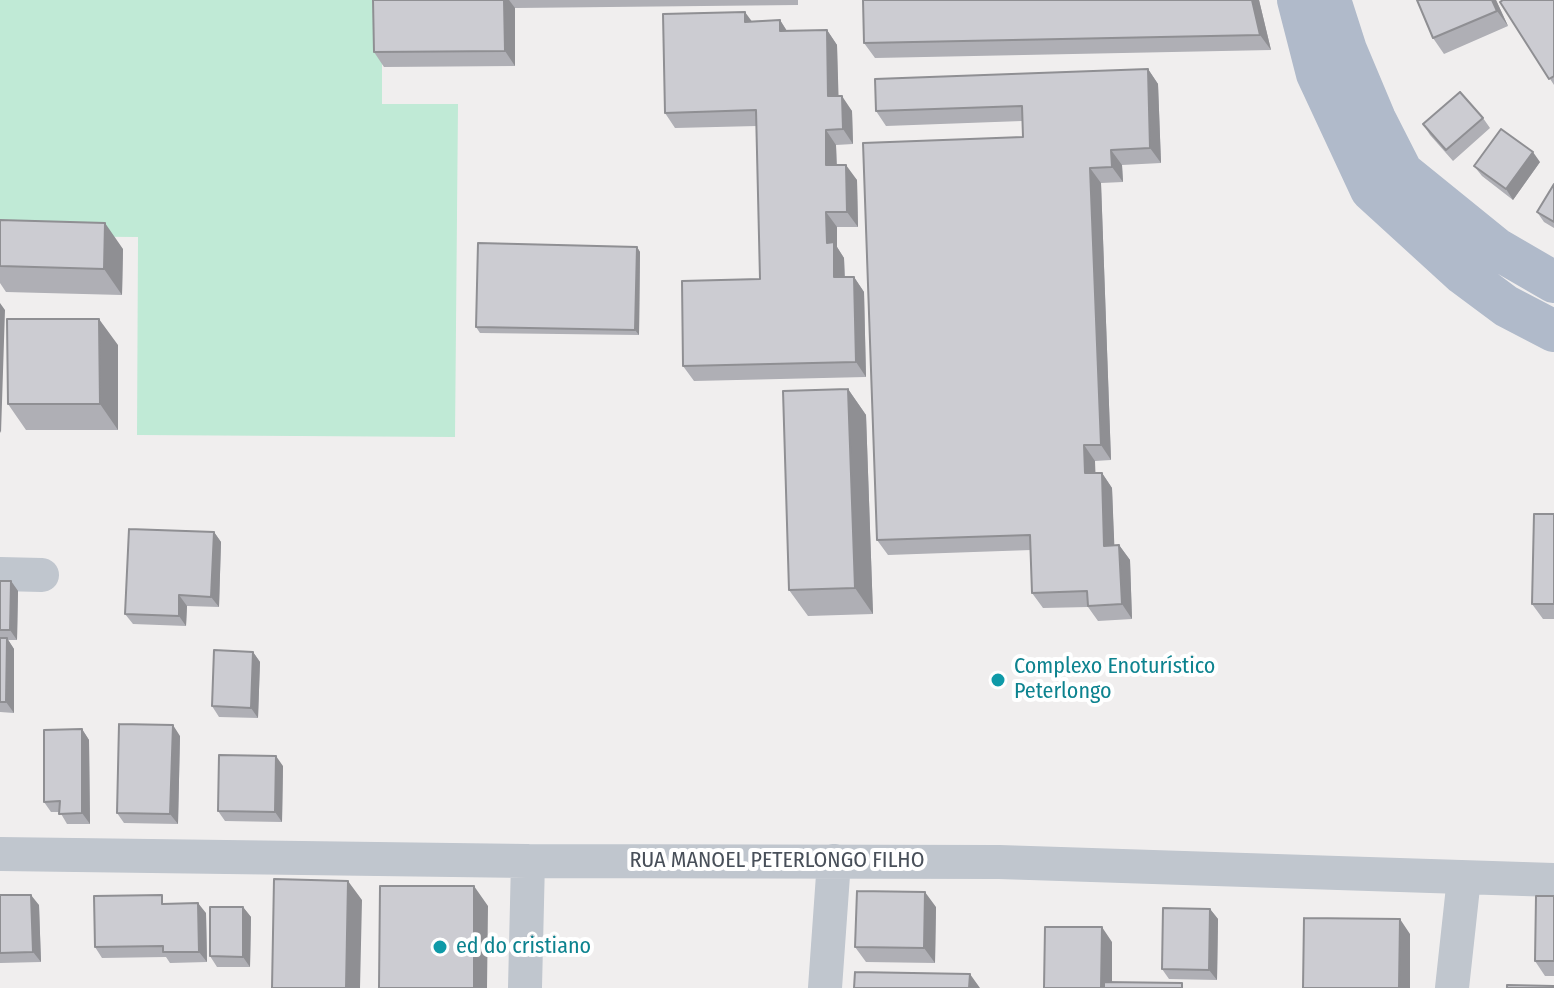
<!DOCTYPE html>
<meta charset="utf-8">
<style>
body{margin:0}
canvas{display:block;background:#f0eeee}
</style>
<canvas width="1554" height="988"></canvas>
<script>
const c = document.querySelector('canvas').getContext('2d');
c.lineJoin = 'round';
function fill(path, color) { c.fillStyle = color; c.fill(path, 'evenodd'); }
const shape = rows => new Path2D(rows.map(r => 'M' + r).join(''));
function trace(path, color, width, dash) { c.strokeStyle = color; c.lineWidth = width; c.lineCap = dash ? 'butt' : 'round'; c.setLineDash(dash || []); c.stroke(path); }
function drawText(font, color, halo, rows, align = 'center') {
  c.font = font + ' "Fira Sans Condensed",sans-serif'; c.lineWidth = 8; c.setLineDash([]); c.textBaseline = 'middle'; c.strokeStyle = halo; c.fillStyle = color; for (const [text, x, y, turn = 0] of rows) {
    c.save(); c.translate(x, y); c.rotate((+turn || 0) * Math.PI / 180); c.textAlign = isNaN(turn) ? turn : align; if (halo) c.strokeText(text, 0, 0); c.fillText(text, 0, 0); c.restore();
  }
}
const green = shape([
 [0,0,382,0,382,104,458,104,455,437,137,435,138,237,0,236]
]);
const minor = shape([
 [0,574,42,575],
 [0,854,528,861,999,862,1554,880],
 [525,988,528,861],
 [825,988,834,861],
 [1452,988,1464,878]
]);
const major = shape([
 [1298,0,1317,74,1371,190,1463,274,1506,306,1554,331],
 [1330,0,1346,50,1375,119,1402,172,1497,249,1554,282]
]);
const wall = shape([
 [373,0,798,0,798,5,515,8,515,66,384,67,374,52],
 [1259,0,1271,50,875,58,864,43],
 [1496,0,1508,26,1444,54,1433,38],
 [1554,0,1554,85,1500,2],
 [780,20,787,31,827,30,837,45,838,96,852,111,853,144,836,145,837,165,857,180,858,227,837,227,837,247,844,258,845,277,854,277,864,292,866,377,694,381,683,366,760,279,757,126,675,128,665,113,751,21],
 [1148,69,1158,84,1161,163,1122,165,1123,182,1101,183,1111,460,1095,461,1095,473,1102,473,1112,488,1114,545,1119,545,1130,560,1132,619,1098,621,1088,607,1043,608,1032,593,1031,550,888,555,877,540,1023,137,1022,121,886,126,876,111],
 [1483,118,1490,128,1453,161,1430,135,1423,124],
 [1540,162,1513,200,1482,176,1474,166],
 [1554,184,1554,228,1544,222,1537,212],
 [0,220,123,249,122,295,6,292,0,283],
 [637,247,640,252,639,335,480,333,476,327],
 [118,345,118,430,26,430,8,404],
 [848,389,866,415,873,614,808,616,789,590],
 [1554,514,1554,619,1543,619,1532,604],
 [214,532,221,542,219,607,187,606,186,626,133,624,125,614],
 [0,581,11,581,18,591,17,640,8,640,14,649,14,713,0,712],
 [253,652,260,662,258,718,219,717,212,706],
 [82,729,89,740,90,824,67,824,60,812,51,812,44,802],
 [180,736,178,824,124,823,117,813],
 [283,766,282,822,225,821,218,811],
 [0,895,39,905,41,962,0,963],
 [1554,896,1554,976,1545,976,1535,961],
 [168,904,206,913,207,962,170,963,166,957,102,958,95,947],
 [243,907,251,917,250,967,217,967,210,956],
 [936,907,935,963,866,962,855,947],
 [1210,909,1218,919,1217,980,1169,979,1162,969]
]);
const shadedWall = shape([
 [504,0,509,0,515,8,515,66,505,51],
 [1252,0,1259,0,1271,50,1260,35],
 [1492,0,1496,0,1508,26,1497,11],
 [745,12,756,27,745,22],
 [780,20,790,36,780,31],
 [827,30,837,45,839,111,828,96],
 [1148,69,1158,84,1161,163,1150,148],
 [842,96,852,111,853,144,843,129],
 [826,130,836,145,837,181,826,165],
 [1111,150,1122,165,1123,182,1112,167],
 [1533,152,1540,162,1513,200,1506,189],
 [846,165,857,180,858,227,847,212],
 [1090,168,1101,183,1111,460,1101,445],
 [826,212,837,227,837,247,844,258,845,292,834,277,827,243],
 [105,223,123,249,122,295,104,269],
 [637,247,640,252,639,335,635,330],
 [854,277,864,292,866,377,856,362],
 [0,303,5,310,1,433,0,431],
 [99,319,118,345,118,430,100,404],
 [848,389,866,415,873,614,855,588],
 [1084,445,1095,461,1096,488,1085,473],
 [1102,473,1112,488,1115,561,1104,546],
 [214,532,221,542,219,607,211,597],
 [1119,545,1130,560,1132,619,1122,604],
 [11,581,18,591,17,640,10,630],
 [179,595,187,606,186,626,179,616],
 [7,638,14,649,14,713,6,702],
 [253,652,260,662,258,718,251,708],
 [173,725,180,736,178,824,170,814],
 [82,729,89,740,90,824,82,813],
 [276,756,283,766,282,822,275,812],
 [348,881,362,900,360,988,346,988],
 [474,886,488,906,487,988,474,988],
 [925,892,936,907,935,963,924,948],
 [31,895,39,905,41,962,33,952],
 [198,903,206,913,207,962,199,952],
 [243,907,251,917,250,967,243,957],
 [1210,909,1218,919,1217,980,1209,970],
 [1400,919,1410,934,1410,988,1399,988],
 [1102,927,1112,942,1112,988,1101,988],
 [970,974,980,988,969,988]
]);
const building = shape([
 [373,0,504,0,505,51,374,52,373,0],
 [863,0,1252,0,1260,35,864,43,863,0],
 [1417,0,1492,0,1497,11,1433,38,1417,0],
 [1503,0,1554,0,1554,76,1549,79,1500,2,1503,0],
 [745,12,745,22,780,20,780,31,827,30,828,96,842,96,843,129,826,130,826,165,846,165,847,212,826,212,827,243,834,242,834,277,854,277,856,362,683,366,682,281,760,279,756,110,665,113,663,14,745,12],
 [1148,69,1150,148,1111,150,1112,167,1090,168,1101,445,1084,445,1085,473,1102,473,1104,546,1119,545,1122,604,1088,606,1087,591,1032,593,1030,535,877,540,863,143,1023,137,1022,106,876,111,875,79,1148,69],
 [1460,92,1483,118,1446,150,1423,124,1460,92],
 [1501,129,1533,152,1506,189,1474,166,1501,129],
 [1554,184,1554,222,1537,212,1554,184],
 [0,220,105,223,104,269,0,266,0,220],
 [478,243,637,247,635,330,476,327,478,243],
 [7,319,99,319,100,404,8,404,7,319],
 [848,389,855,588,789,590,783,391,848,389],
 [1534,514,1554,514,1554,604,1532,604,1534,514],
 [129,529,214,532,211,597,179,595,179,616,125,614,129,529],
 [0,581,11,581,10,630,0,630,0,581],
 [0,638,7,638,6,702,0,702,0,638],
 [214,650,253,652,251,708,212,706,214,650],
 [119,724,173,725,170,814,117,813,119,724],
 [82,729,82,813,59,814,60,801,44,802,44,730,82,729],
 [219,755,276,756,275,812,218,811,219,755],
 [274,879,348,881,346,988,272,988,274,879],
 [380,886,474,886,474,988,379,988,380,886],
 [857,891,925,892,924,948,855,947,857,891],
 [0,895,31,895,33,952,0,953,0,895],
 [162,895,162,904,198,903,199,952,163,952,163,946,95,947,94,896,162,895],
 [1536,896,1554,896,1554,961,1535,961,1536,896],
 [210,907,243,907,243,957,210,956,210,907],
 [1163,908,1210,909,1209,970,1162,969,1163,908],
 [1304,918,1400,919,1399,988,1303,988,1304,918],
 [1045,927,1102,927,1101,988,1044,988,1045,927],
 [855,972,970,974,969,988,854,988,855,972],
 [1104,982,1182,983,1182,988,1104,988,1104,982],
 [1507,985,1554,986,1554,988,1507,988,1507,985]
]);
const markers = [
 [998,680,8,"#0f9aa8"],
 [440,947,8,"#0f9aa8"]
];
const cultureNames = [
 ["Complexo Enoturístico",1014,667],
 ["Peterlongo",1014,692],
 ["ed do cristiano",456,947]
];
const streetNames = [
 ["RUA MANOEL PETERLONGO FILHO",777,861]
];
fill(green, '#c0ead6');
trace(minor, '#c0c6ce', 34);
trace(major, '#b0baca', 42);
fill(wall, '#afafb5');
fill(shadedWall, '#8f8f93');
fill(building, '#ccccd2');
trace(building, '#8f8f93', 2);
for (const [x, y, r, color] of markers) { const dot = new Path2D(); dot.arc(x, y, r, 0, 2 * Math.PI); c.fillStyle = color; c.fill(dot); trace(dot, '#fff', 3); }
drawText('22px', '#0d838f', '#fff', cultureNames, 'left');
drawText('22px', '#484f59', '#fff', streetNames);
</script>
